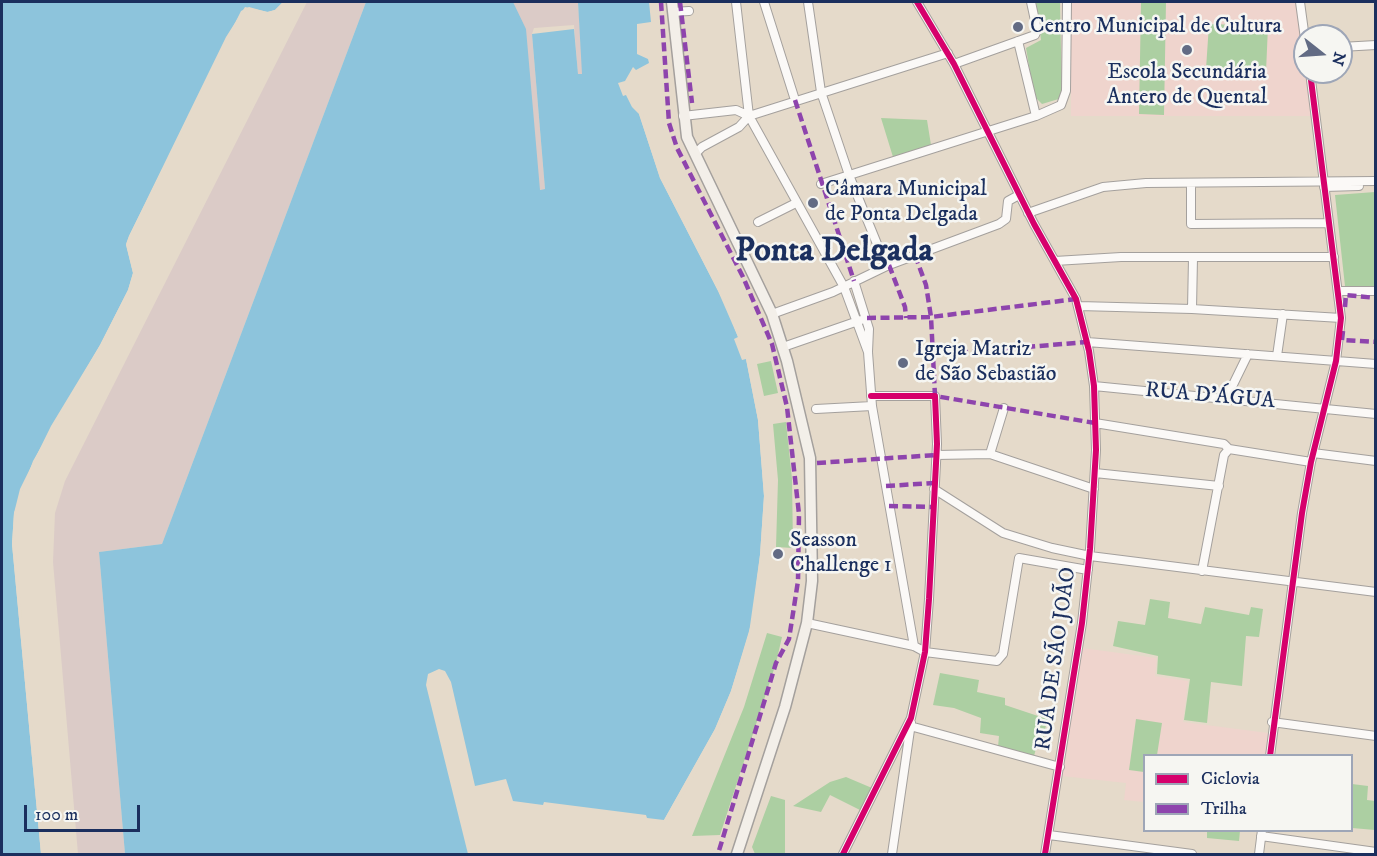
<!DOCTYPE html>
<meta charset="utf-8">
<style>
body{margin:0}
#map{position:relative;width:1377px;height:856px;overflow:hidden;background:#e5daca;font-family:"IM FELL DW Pica",serif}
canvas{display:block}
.frame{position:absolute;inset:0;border:3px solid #1b2f5e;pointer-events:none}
.legend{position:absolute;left:1143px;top:754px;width:210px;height:78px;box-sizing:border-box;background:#f6f6f2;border:2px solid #9ea6b7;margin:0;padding:8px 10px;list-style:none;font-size:18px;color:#1b2f5e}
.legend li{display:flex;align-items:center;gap:12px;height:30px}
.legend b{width:30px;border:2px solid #9ea6b7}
.north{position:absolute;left:1293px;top:24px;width:60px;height:60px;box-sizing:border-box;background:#f6f6f2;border:2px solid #9ea6b7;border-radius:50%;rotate:107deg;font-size:16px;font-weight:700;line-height:24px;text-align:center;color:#1b2f5e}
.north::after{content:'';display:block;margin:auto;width:21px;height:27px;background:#626b84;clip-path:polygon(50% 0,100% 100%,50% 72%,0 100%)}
.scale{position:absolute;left:24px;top:805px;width:116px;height:27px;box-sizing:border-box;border:3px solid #1b2f5e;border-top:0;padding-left:8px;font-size:18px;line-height:21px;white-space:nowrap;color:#1b2f5e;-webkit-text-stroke:4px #f6f6f2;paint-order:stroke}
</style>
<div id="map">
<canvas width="1377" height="856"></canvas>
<div class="frame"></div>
<ul class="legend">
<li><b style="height:8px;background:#d6006c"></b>Ciclovia</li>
<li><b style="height:8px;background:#8e44ad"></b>Trilha</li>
</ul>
<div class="north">N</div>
<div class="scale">100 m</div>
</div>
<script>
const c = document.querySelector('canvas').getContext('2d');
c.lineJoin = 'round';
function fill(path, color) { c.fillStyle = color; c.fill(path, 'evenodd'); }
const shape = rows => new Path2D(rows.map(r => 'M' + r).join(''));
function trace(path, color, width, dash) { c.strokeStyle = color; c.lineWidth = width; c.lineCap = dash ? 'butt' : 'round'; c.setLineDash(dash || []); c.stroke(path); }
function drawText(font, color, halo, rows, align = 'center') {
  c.font = font + ' "IM FELL DW Pica",serif'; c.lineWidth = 5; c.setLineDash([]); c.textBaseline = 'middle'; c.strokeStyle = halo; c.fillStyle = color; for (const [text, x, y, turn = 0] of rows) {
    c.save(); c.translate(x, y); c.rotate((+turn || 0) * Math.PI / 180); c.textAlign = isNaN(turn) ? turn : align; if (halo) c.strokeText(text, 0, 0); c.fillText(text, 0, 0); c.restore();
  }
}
const built = shape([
 [1071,2,1297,2,1311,116,1071,116],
 [1082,648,1157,658,1155,676,1188,681,1183,722,1268,733,1267,755,1144,756,1144,802,1124,800,1126,783,1062,776]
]);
const industrial = shape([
 [307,2,366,2,162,544,99,552,125,854,78,854,53,562,55,513,65,481],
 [513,2,578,2,583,74,578,75,574,25,534,28,532,34,545,189,539,190]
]);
const green = shape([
 [1036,2,1060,2,1062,98,1042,104,1034,96,1026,48,1041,40],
 [1141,2,1166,2,1164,115,1139,114],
 [1209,24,1268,26,1266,72,1206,69],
 [881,118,927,120,931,145,893,157],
 [1375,192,1375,286,1345,286,1335,195],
 [771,361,778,393,764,396,757,364],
 [786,422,792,479,793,548,776,547,778,480,773,424],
 [1150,599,1170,602,1168,618,1201,624,1205,607,1249,615,1251,607,1263,609,1259,637,1246,636,1242,686,1211,682,1207,723,1184,720,1190,679,1157,674,1158,656,1113,646,1118,621,1145,625],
 [767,633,782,637,776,663,720,835,692,836,744,707],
 [940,673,979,680,977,692,1005,698,1005,705,1047,719,1043,742,1038,741,1034,756,998,747,999,736,980,733,981,718,954,708,933,705],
 [1136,719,1162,723,1157,755,1144,756,1144,772,1129,770],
 [846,777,872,788,860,810,830,795,821,812,793,806,830,782],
 [1352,784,1368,786,1367,800,1375,801,1375,830,1352,828],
 [771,796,785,800,785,854,755,854,752,847],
 [1203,831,1240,831,1239,841,1207,838,1207,831]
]);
const water = shape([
 [2,2,283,2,275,10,267,12,249,7,241,11,129,236,126,245,133,273,128,290,100,345,33,461,14,513,12,544,41,854,2,854],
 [366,2,513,2,526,29,540,190,545,189,532,34,574,29,578,74,582,74,578,2,649,2,651,22,637,24,637,54,648,59,649,63,636,70,633,67,625,81,618,83,623,96,626,95,632,107,639,114,660,178,727,308,738,337,734,339,742,360,746,359,758,420,764,496,760,555,749,633,731,691,715,729,664,820,647,818,646,815,544,802,543,805,513,801,506,779,475,786,451,682,445,671,439,669,428,674,426,685,468,854,125,854,99,552,162,544]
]);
const pier = shape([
 [283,2,285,2,282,8,268,15,246,10,229,38,132,238,129,245,136,273,131,291,103,346,54,428,23,490,17,514,15,543,44,854,41,854,12,544,14,513,20,489,51,426,100,345,128,290,133,273,126,244,129,236,226,37,245,7,268,12,275,10],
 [639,114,643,114,663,177,721,290,741,336,738,337,718,291,660,178],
 [749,358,761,420,767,496,763,555,755,621,734,692,718,730,694,777,667,820,664,820,715,729,731,691,752,621,760,555,764,496,758,420,746,359]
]);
const street = shape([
 [736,2,749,116,844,287,868,352],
 [764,2,795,100],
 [808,2,821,92,849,175,886,266],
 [917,2,954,64,1034,224,1076,299,1089,351,1094,386,1096,450,1090,549,1082,623,1045,854],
 [1300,2,1305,39],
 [673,12,689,11],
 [1018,41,1036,116],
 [1341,47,1376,45],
 [954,64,1035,35,1037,30,1031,2],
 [683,116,736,110,749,116],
 [695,154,702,147,739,127,749,116,948,53],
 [1191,183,1191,224,1329,223],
 [821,184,1036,116,1061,105,1066,91,1067,2],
 [1324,187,1359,186],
 [1028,213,1103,187,1146,183,1376,181],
 [758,222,796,203],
 [1055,261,1121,257,1334,257],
 [854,281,869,329,868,352,872,406,914,646],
 [1339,291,1376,291],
 [1079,306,1192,309,1341,318],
 [1192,309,1193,258],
 [772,314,833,292,889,265,999,224,1006,219,1008,201,1019,195],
 [1087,342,1376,364],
 [783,347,861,320],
 [1277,356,1283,314],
 [1094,386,1376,414],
 [1226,399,1248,354],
 [816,409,872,406],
 [1095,423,1224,444,1229,449,1311,462],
 [1313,453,1376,461],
 [990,454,1004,408],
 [936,455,990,454,1094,489],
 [1095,473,1219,486],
 [934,489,1003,533,1052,548,1090,556,1376,592],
 [1202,571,1224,455,1229,449],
 [807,623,914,646,925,652,997,661,1003,654,1019,558,1088,570],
 [1272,722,1376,736],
 [910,726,1060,767],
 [1270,756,1302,513,1311,462,1336,361,1341,318,1310,72],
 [1049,835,1192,854],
 [1261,836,1376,852],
 [843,854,911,718,925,652,929,599,937,444,935,396,871,396],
 [892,854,911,723],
 [1259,854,1262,830]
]);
const secondary = shape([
 [672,2,687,137,772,314,787,361,810,458,812,581,807,623,785,707,737,854]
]);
const quiet = shape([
 [661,2,669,123,677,148,743,277,772,344,787,407,799,514,798,581,789,639,776,663,718,854],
 [680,2,692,103],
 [795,100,854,281],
 [915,255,926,285,931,317,1076,299],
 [889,265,905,307,906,318],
 [1345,307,1346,295,1376,298],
 [867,318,931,317,935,396,1095,423],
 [1343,331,1342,340,1376,342],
 [932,355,1087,342],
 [817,463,936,455],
 [886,486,934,483],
 [889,506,933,507]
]);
const cycleway = shape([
 [917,2,954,64,1034,224,1076,299,1089,351,1094,386,1096,450,1090,549,1082,623,1045,854],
 [1270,756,1302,513,1311,462,1336,361,1341,318,1310,72],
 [843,854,911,718,925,652,929,599,937,444,935,396,871,396]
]);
const markers = [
 [1018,27,6,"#626b84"],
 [1187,50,6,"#626b84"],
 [813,203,6,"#626b84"],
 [903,363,6,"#626b84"],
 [778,554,6,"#626b84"]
];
const poiNames = [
 ["Centro Municipal de Cultura",1030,27],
 ["Escola Secundária",1187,73,"center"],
 ["Antero de Quental",1187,98,"center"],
 ["Câmara Municipal",825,190],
 ["de Ponta Delgada",825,215],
 ["Igreja Matriz",915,350],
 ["de São Sebastião",915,375],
 ["Seasson",790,541],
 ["Challenge 1",790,566]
];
const streetNames = [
 ["RUA D'ÁGUA",1210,397,5],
 ["RUA DE SÃO JOÃO",1057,659,-82]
];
const townNames = [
 ["Ponta Delgada",834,253]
];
fill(built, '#efd4cd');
fill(industrial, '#dbcbc7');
fill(green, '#accfa2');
fill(water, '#8dc4dc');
fill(pier, '#e5daca');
trace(street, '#a4a09d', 10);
trace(secondary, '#a4a09d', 13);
trace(street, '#fbf9f7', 8);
trace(secondary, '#f3efe9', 10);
trace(quiet, '#8e44ad', 4.5, [9, 4.5]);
trace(cycleway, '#d6006c', 6);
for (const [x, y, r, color] of markers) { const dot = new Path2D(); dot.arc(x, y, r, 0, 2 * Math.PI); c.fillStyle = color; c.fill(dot); trace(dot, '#f6f6f2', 2); }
drawText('22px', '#1b2f5e', '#f6f6f2', poiNames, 'left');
drawText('22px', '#1b2f5e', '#f6f6f2', streetNames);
drawText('bold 34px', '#1b2f5e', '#f6f6f2', townNames);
</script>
